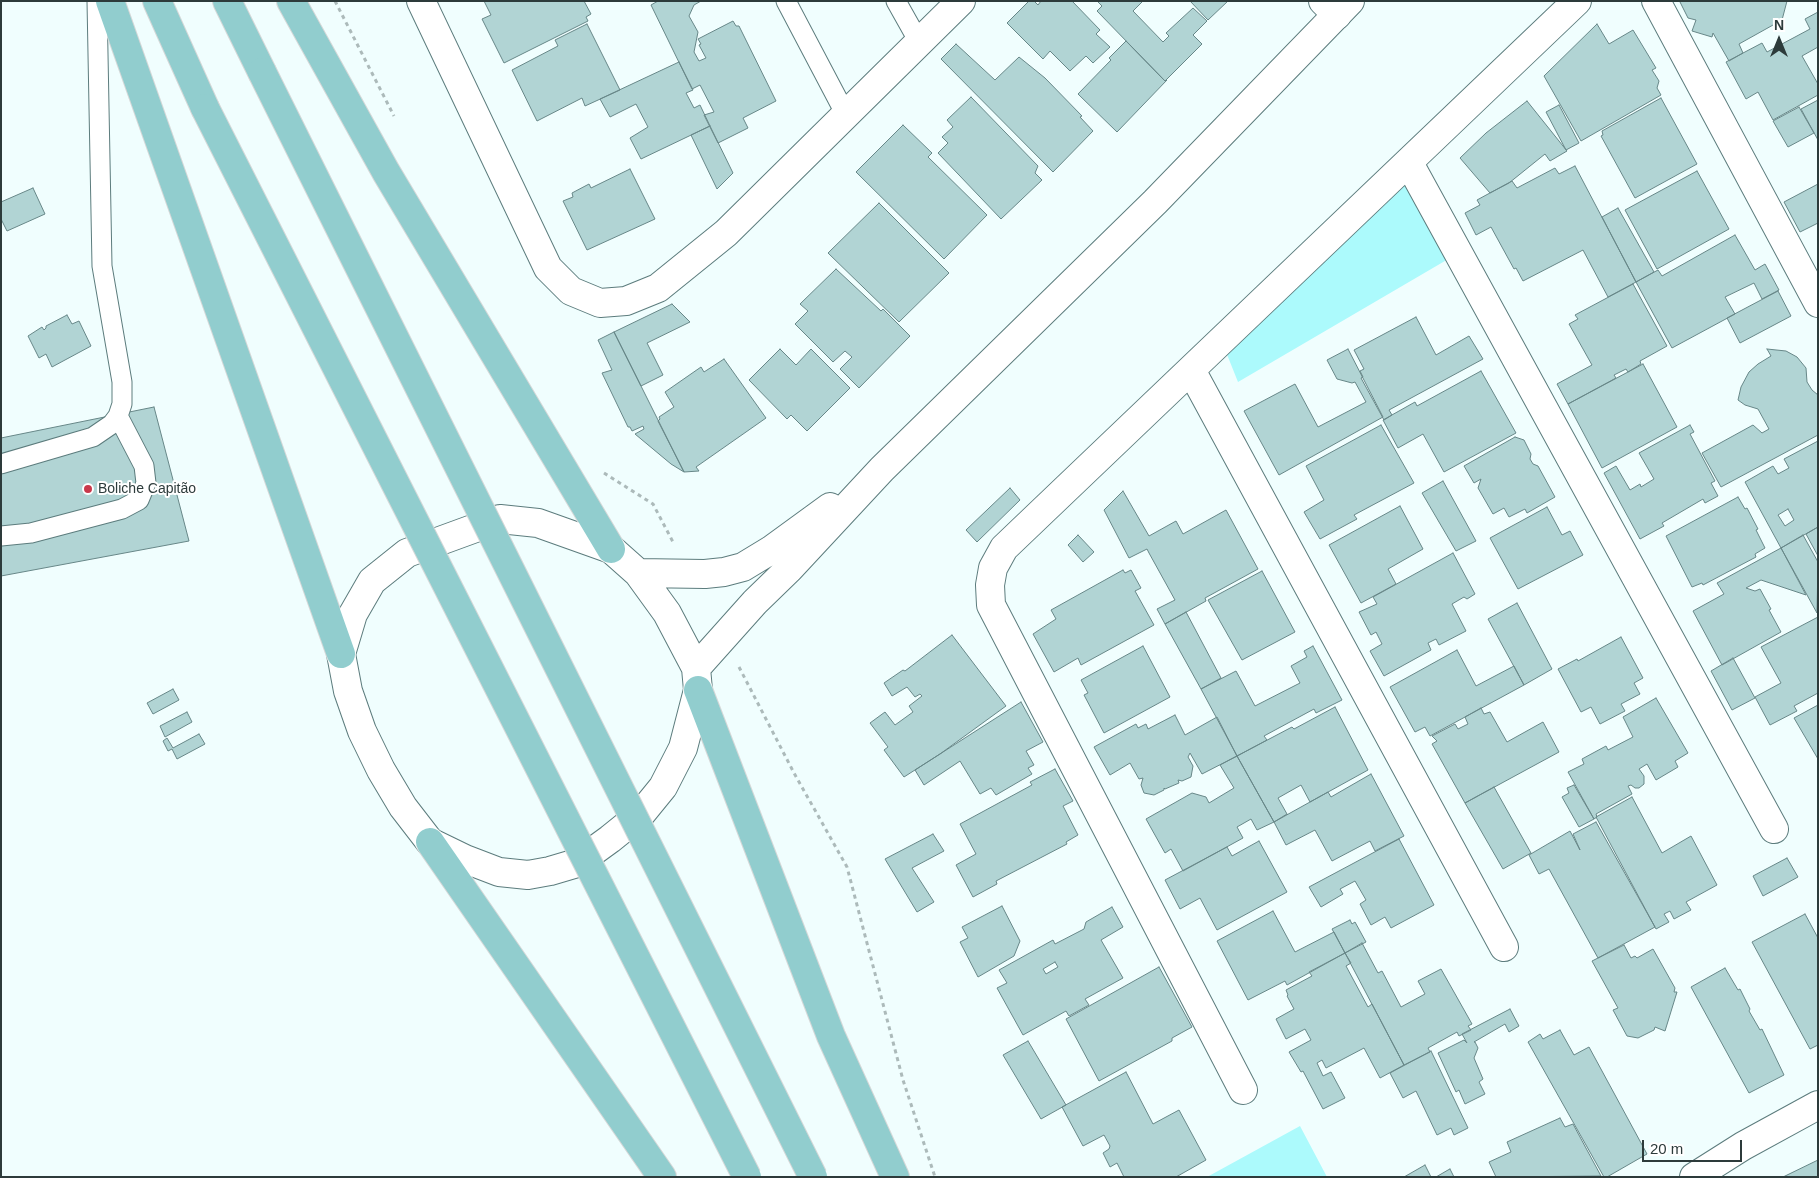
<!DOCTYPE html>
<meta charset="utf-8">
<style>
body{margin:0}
#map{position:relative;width:1819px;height:1178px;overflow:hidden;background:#f0fefe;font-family:Helvetica,sans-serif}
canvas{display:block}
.frame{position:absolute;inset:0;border:2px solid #2d3b3b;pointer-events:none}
.north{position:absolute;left:1754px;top:15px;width:50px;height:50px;-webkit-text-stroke:4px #fff;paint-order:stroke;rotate:0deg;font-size:14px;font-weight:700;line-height:20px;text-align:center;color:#2d3b3b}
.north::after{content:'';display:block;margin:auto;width:18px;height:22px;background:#2d3b3b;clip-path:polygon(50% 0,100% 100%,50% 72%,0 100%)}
.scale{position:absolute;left:1642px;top:1140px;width:100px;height:22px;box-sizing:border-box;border:2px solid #2d3b3b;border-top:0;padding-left:6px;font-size:15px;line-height:18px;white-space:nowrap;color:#2d3b3b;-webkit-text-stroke:4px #fff;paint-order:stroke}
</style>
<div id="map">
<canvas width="1819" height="1178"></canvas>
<div class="frame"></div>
<div class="north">N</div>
<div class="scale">20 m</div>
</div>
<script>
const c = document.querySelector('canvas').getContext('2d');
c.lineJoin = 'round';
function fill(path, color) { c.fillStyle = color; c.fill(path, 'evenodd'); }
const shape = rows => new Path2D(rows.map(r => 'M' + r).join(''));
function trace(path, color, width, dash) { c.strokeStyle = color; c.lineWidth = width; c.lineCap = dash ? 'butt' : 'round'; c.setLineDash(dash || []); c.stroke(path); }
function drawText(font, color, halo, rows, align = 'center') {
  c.font = font + ' Helvetica,sans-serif'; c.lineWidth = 4; c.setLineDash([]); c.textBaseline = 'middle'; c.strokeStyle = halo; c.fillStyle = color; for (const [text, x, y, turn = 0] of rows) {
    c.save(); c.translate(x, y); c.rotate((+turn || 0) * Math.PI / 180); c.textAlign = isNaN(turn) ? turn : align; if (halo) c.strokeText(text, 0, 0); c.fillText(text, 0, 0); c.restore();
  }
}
const green = shape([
 [1395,186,1407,186,1450,258,1238,382,1226,352],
 [1300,1126,1327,1177,1207,1177]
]);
const building = shape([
 [484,1,584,1,591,14,586,17,588,21,504,63,482,19,491,15,484,1],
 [658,1,701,1,694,5,689,16,698,32,694,52,699,61,706,58,699,45,701,44,698,39,733,21,736,26,739,26,776,101,743,118,748,128,718,143,704,115,714,112,700,85,692,89,651,5,658,1],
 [1029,1,1034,1,1038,5,1041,1,1072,1,1100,30,1096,34,1110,47,1093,63,1086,56,1070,71,1050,51,1043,59,1007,23,1029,1],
 [1097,1,1143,1,1133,11,1163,42,1169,36,1166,33,1193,8,1207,21,1193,35,1202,44,1165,81,1097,11,1102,6,1097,1],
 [1190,1,1228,1,1208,20,1190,1],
 [1681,1,1787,1,1782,20,1739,44,1743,53,1729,61,1713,33,1712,37,1692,31,1696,20,1688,18,1680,2,1681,1],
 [1818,12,1818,47,1802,56,1818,84,1818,95,1773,120,1758,92,1746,99,1726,62,1762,43,1767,52,1810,29,1805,19,1818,12],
 [587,24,620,90,585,106,582,98,537,121,512,70,558,46,555,40,587,24],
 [1597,24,1609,44,1633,30,1656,68,1652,70,1659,81,1657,88,1661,95,1581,141,1544,76,1597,24],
 [1126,41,1165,81,1167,80,1117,132,1078,94,1111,60,1109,58,1126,41],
 [956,44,995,80,1019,57,1045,78,1082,116,1080,117,1093,131,1053,172,941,59,956,44],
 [679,62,693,90,686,93,694,108,700,105,710,126,641,159,630,138,648,127,636,104,610,117,600,99,679,62],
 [971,97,1038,166,1035,173,1042,180,1001,219,938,153,948,143,942,137,953,127,947,120,971,97],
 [1661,98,1697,164,1635,198,1601,136,1603,135,1602,131,1661,98],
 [1818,100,1818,140,1801,109,1818,100],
 [1527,101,1567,151,1550,161,1545,154,1509,183,1490,193,1460,158,1486,133,1527,101],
 [1559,105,1579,143,1566,150,1546,112,1559,105],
 [1799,107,1814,133,1788,147,1773,121,1799,107],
 [903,125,932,153,928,157,987,215,944,259,856,172,903,125],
 [710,126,733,173,717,189,691,135,710,126],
 [1575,166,1636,282,1608,297,1583,250,1523,281,1516,268,1514,269,1491,227,1476,235,1465,213,1480,205,1477,200,1512,181,1517,188,1555,168,1559,174,1575,166],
 [630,169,655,219,587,250,563,201,573,197,572,193,589,184,591,188,630,169],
 [1697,171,1729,229,1657,269,1625,210,1697,171],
 [1818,184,1818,223,1800,232,1784,202,1818,184],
 [33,188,45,214,7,231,1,219,1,202,33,188],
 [879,203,949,273,899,322,828,253,879,203],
 [1618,208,1654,272,1636,282,1602,217,1618,208],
 [1735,235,1755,270,1765,264,1779,290,1762,299,1754,283,1725,297,1735,314,1672,348,1636,282,1658,270,1662,276,1735,235],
 [836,269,881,311,883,309,910,336,859,388,840,369,852,357,845,351,833,362,795,324,808,311,800,304,836,269],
 [1633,284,1667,346,1640,361,1641,364,1628,372,1626,369,1614,375,1616,378,1568,404,1557,384,1592,365,1569,324,1578,319,1575,315,1633,284],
 [1778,291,1791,316,1740,343,1727,318,1778,291],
 [672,304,690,322,647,343,663,375,641,386,614,332,672,304],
 [67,315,72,324,79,321,91,346,52,367,46,354,39,358,28,336,42,327,44,330,46,328,46,326,67,315],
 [1416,317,1436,355,1469,336,1483,359,1389,410,1392,415,1384,420,1361,378,1363,377,1360,371,1364,369,1354,350,1416,317],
 [614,332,684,472,671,464,635,434,644,429,643,426,632,431,630,427,628,427,602,373,612,370,598,340,614,332],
 [780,349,796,365,811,349,850,388,807,431,791,415,787,419,749,380,780,349],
 [1348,349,1383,417,1279,475,1244,411,1295,384,1318,427,1366,402,1355,382,1352,383,1337,379,1327,360,1348,349],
 [1767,349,1786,351,1797,357,1806,368,1807,382,1812,390,1818,395,1818,435,1721,487,1702,453,1753,425,1762,433,1769,429,1758,409,1745,405,1738,400,1741,387,1749,372,1758,364,1771,356,1767,349],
 [724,359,766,418,696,467,699,471,684,472,658,421,660,419,659,417,674,407,665,392,701,367,704,372,724,359],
 [1643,364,1677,427,1602,468,1568,404,1643,364],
 [1481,371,1516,433,1444,472,1423,434,1398,448,1383,420,1415,402,1417,406,1481,371],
 [154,407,189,541,1,576,1,438,154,407],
 [1381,425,1414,483,1354,515,1357,519,1320,539,1304,512,1324,500,1306,466,1381,425],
 [1690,425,1694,432,1690,434,1715,481,1711,483,1718,496,1705,503,1703,499,1662,523,1664,526,1640,539,1604,473,1616,466,1630,490,1640,484,1641,487,1654,479,1639,453,1690,425],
 [1515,437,1524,440,1531,454,1530,459,1533,464,1538,466,1555,497,1527,513,1525,509,1509,517,1504,508,1493,514,1478,488,1481,479,1474,483,1464,466,1515,437],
 [1818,441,1818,527,1781,548,1745,482,1773,466,1778,474,1789,468,1784,459,1818,441],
 [1788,509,1794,520,1785,526,1778,515,1788,509],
 [1443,481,1476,541,1456,551,1422,493,1443,481],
 [1010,488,1020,500,977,542,966,530,1010,488],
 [1123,491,1149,536,1176,521,1183,534,1226,510,1258,569,1205,598,1206,601,1165,624,1157,609,1175,600,1149,553,1147,549,1129,558,1104,510,1123,491],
 [1738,497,1745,509,1747,508,1758,529,1756,530,1765,548,1755,554,1756,557,1703,585,1702,583,1692,587,1666,536,1738,497],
 [1400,506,1423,549,1388,569,1396,584,1361,603,1329,545,1400,506],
 [1547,507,1562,535,1570,531,1583,555,1518,589,1490,538,1547,507],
 [1818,527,1818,556,1806,534,1818,527],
 [1078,535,1094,552,1083,562,1068,545,1078,535],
 [1803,535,1818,562,1817,613,1781,548,1803,535],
 [1781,548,1806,595,1761,580,1746,588,1755,591,1760,589,1771,609,1769,610,1781,632,1722,665,1693,611,1724,594,1717,583,1781,548],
 [1453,553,1475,594,1467,599,1464,597,1452,604,1466,631,1439,645,1436,639,1428,643,1431,650,1384,676,1370,651,1382,644,1376,632,1371,635,1359,612,1377,604,1373,597,1453,553],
 [1123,570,1125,573,1131,570,1141,588,1135,591,1154,625,1081,665,1078,658,1054,672,1033,634,1056,619,1051,610,1123,570],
 [1262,571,1295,632,1242,660,1208,600,1262,571],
 [1517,603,1552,669,1524,685,1488,619,1517,603],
 [1186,612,1221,678,1201,689,1165,624,1186,612],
 [1818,617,1818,693,1794,706,1797,711,1770,725,1755,697,1781,683,1761,647,1818,617],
 [952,635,1006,706,940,754,904,777,884,750,888,747,870,723,885,712,895,725,913,712,909,706,922,696,920,694,915,697,907,687,892,696,884,683,903,670,905,671,952,635],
 [1621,637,1643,678,1634,683,1640,694,1621,704,1625,711,1600,724,1591,707,1581,712,1558,669,1577,659,1578,661,1621,637],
 [1143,646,1170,697,1104,733,1084,695,1088,693,1081,680,1143,646],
 [1313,646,1342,700,1316,713,1314,709,1264,736,1267,740,1237,756,1201,689,1236,671,1255,706,1300,683,1291,666,1307,657,1304,651,1313,646],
 [1457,650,1476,686,1514,666,1524,685,1430,736,1425,727,1415,732,1390,687,1457,650],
 [1733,658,1755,698,1732,710,1711,671,1733,658],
 [173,689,179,700,153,714,147,703,173,689],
 [1656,698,1688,753,1675,761,1678,767,1656,780,1647,764,1639,769,1644,776,1644,784,1639,788,1635,788,1631,785,1628,786,1632,794,1596,814,1597,817,1594,819,1568,772,1584,764,1582,759,1606,746,1608,750,1633,737,1623,717,1656,698],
 [1021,702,1043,742,1026,751,1034,765,1028,768,1032,774,996,795,991,788,980,794,960,761,924,785,915,770,1021,702],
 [1818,705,1818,759,1794,718,1818,705],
 [1335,707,1368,770,1310,802,1301,785,1278,798,1287,814,1274,822,1237,756,1292,727,1294,729,1335,707],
 [1481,708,1484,714,1490,712,1507,742,1543,722,1559,752,1465,803,1432,744,1437,741,1432,736,1455,724,1458,729,1468,724,1465,717,1481,708],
 [187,712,192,722,165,737,160,726,187,712],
 [1175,715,1185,735,1217,717,1237,756,1202,774,1190,753,1188,757,1193,766,1191,777,1182,781,1178,780,1179,783,1165,789,1164,788,1164,790,1154,795,1144,793,1141,785,1143,778,1139,779,1130,763,1110,775,1094,747,1136,724,1138,728,1146,724,1148,729,1175,715],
 [199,734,205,744,177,759,172,749,168,751,163,741,167,738,173,748,199,734],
 [1237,756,1274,822,1257,830,1251,819,1237,827,1243,838,1183,871,1171,849,1165,853,1146,819,1192,793,1206,797,1209,803,1234,788,1220,765,1237,756],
 [1055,769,1073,801,1063,806,1078,835,1066,842,1067,844,996,881,997,884,973,897,956,865,976,854,960,824,1032,785,1030,782,1055,769],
 [1371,774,1404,836,1375,851,1370,841,1332,861,1315,830,1286,845,1274,822,1328,792,1331,797,1371,774],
 [1574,785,1594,819,1579,827,1562,797,1569,793,1567,788,1574,785],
 [1494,787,1531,853,1503,869,1465,803,1494,787],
 [1632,797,1662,853,1691,836,1717,885,1686,902,1691,910,1674,919,1670,911,1664,914,1669,922,1656,929,1596,817,1632,797],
 [1596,822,1655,927,1598,958,1549,869,1539,874,1529,855,1570,831,1580,850,1573,834,1596,822],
 [933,834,944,851,912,868,934,902,917,912,885,859,933,834],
 [1399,839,1434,905,1391,928,1385,917,1371,925,1360,904,1366,900,1355,881,1340,889,1343,894,1321,907,1309,887,1399,839],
 [1259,841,1287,892,1217,930,1200,898,1180,909,1165,880,1227,847,1232,856,1259,841],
 [1787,858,1798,877,1763,896,1753,876,1787,858],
 [1002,906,1020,941,1014,956,978,977,960,942,968,938,962,927,1002,906],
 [1112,907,1123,927,1101,940,1123,978,1085,999,1089,1005,1069,1016,1066,1011,1023,1035,997,988,1007,983,999,970,1053,940,1055,944,1084,929,1086,922,1112,907],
 [1055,962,1058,967,1046,974,1043,969,1055,962],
 [1273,911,1295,952,1334,932,1345,953,1287,985,1285,981,1248,1000,1217,941,1273,911],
 [1805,914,1818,938,1818,1045,1810,1049,1752,942,1805,914],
 [1350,920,1352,924,1355,922,1366,942,1345,953,1332,929,1350,920],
 [1362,943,1378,973,1382,971,1401,1007,1425,994,1418,981,1441,969,1472,1024,1468,1026,1471,1030,1459,1036,1457,1032,1428,1048,1430,1052,1404,1065,1345,953,1362,943],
 [1624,945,1631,958,1635,956,1637,958,1653,949,1675,988,1674,992,1677,992,1665,1031,1655,1027,1654,1030,1638,1038,1627,1036,1613,1010,1618,1008,1592,961,1624,945],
 [1345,953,1351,963,1346,966,1368,1007,1372,1004,1404,1065,1380,1078,1364,1048,1326,1068,1322,1060,1317,1063,1323,1076,1331,1072,1345,1098,1323,1109,1303,1071,1301,1072,1289,1052,1311,1040,1305,1029,1286,1039,1276,1019,1294,1009,1287,996,1288,995,1286,990,1312,976,1309,972,1345,953],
 [1159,967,1192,1027,1172,1038,1172,1041,1099,1081,1066,1019,1159,967],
 [1725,968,1738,990,1740,989,1750,1009,1749,1011,1760,1030,1762,1029,1784,1075,1749,1093,1691,987,1725,968],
 [1510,1009,1519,1026,1509,1032,1505,1024,1474,1042,1475,1042,1478,1048,1474,1058,1483,1079,1479,1082,1485,1094,1465,1104,1459,1090,1456,1092,1438,1053,1464,1040,1467,1043,1462,1034,1510,1009],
 [1560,1030,1574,1055,1589,1047,1647,1154,1607,1177,1604,1177,1528,1042,1540,1034,1543,1039,1560,1030],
 [1028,1041,1066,1105,1041,1119,1003,1055,1028,1041],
 [1431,1051,1468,1128,1454,1135,1451,1128,1437,1135,1416,1091,1403,1098,1390,1073,1431,1051],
 [1126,1072,1153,1124,1179,1110,1206,1160,1176,1177,1124,1177,1117,1163,1110,1167,1103,1153,1109,1149,1110,1146,1104,1135,1083,1146,1062,1107,1126,1072],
 [1560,1118,1565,1127,1573,1124,1601,1176,1496,1177,1489,1162,1511,1152,1507,1142,1560,1118],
 [1818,1160,1818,1177,1783,1177,1818,1160],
 [1425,1165,1431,1177,1404,1177,1425,1165],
 [1450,1169,1454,1177,1436,1177,1448,1170,1450,1169]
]);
const path = shape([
 [335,1,394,116],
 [604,473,653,504,673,542],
 [739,667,794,773,847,867,903,1080,935,1177]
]);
const lane = shape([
 [786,1,846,115],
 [896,1,919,42],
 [1,464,93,437,112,424,118,416,122,404,122,382,102,266,97,1],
 [1,536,31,533,122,509,139,500,146,483,144,466,118,416]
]);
const street = shape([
 [421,1,548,268,571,291,600,303,626,301,658,288,726,233,961,1],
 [1323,1,1337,15],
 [1656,1,1818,303],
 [1409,163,1774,829],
 [1191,370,1504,947],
 [1243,1090,991,605,990,585,993,568,1004,548,1577,1],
 [1694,1177,1743,1146,1818,1105]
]);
const secondary = shape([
 [500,519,538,523,611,549,638,573,667,613,696,668,698,690,683,748,663,787,641,814,610,839,577,863,550,871,528,875,499,872,465,859,430,842,403,807,381,770,362,731,348,691,341,654,353,614,372,581,407,553,500,519],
 [638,573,705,574,724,572,743,567,771,550,830,507],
 [696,668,755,602,789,569,882,469,1155,202,1350,1]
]);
const primary = shape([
 [110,1,341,654],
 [157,1,205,108],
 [227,1,262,72],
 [291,1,386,172,611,549],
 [698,690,831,1036,895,1177],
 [430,842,662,1177]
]);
const primaryBridge = shape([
 [262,72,813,1177],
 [205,108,747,1177]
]);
const markers = [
 [88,489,5,"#c9394c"]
];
const poiNames = [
 ["Boliche Capitão",98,489]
];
fill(green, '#acfafc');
fill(building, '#b1d4d4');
trace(building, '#678788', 1);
trace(lane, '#5c7c7d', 21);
trace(street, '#5c7c7d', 30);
trace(secondary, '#5c7c7d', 30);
trace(primary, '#d5d8d8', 30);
trace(path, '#acbaba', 3, [4, 4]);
trace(lane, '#fff', 19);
trace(street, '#fff', 28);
trace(secondary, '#fff', 28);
trace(primary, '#91cdce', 28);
trace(primaryBridge, '#d5d8d8', 30, []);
trace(primaryBridge, '#91cdce', 28);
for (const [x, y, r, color] of markers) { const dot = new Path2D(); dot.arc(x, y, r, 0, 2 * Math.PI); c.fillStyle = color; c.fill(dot); trace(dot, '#fff', 2); }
drawText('14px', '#2d3b3b', '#fff', poiNames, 'left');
</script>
